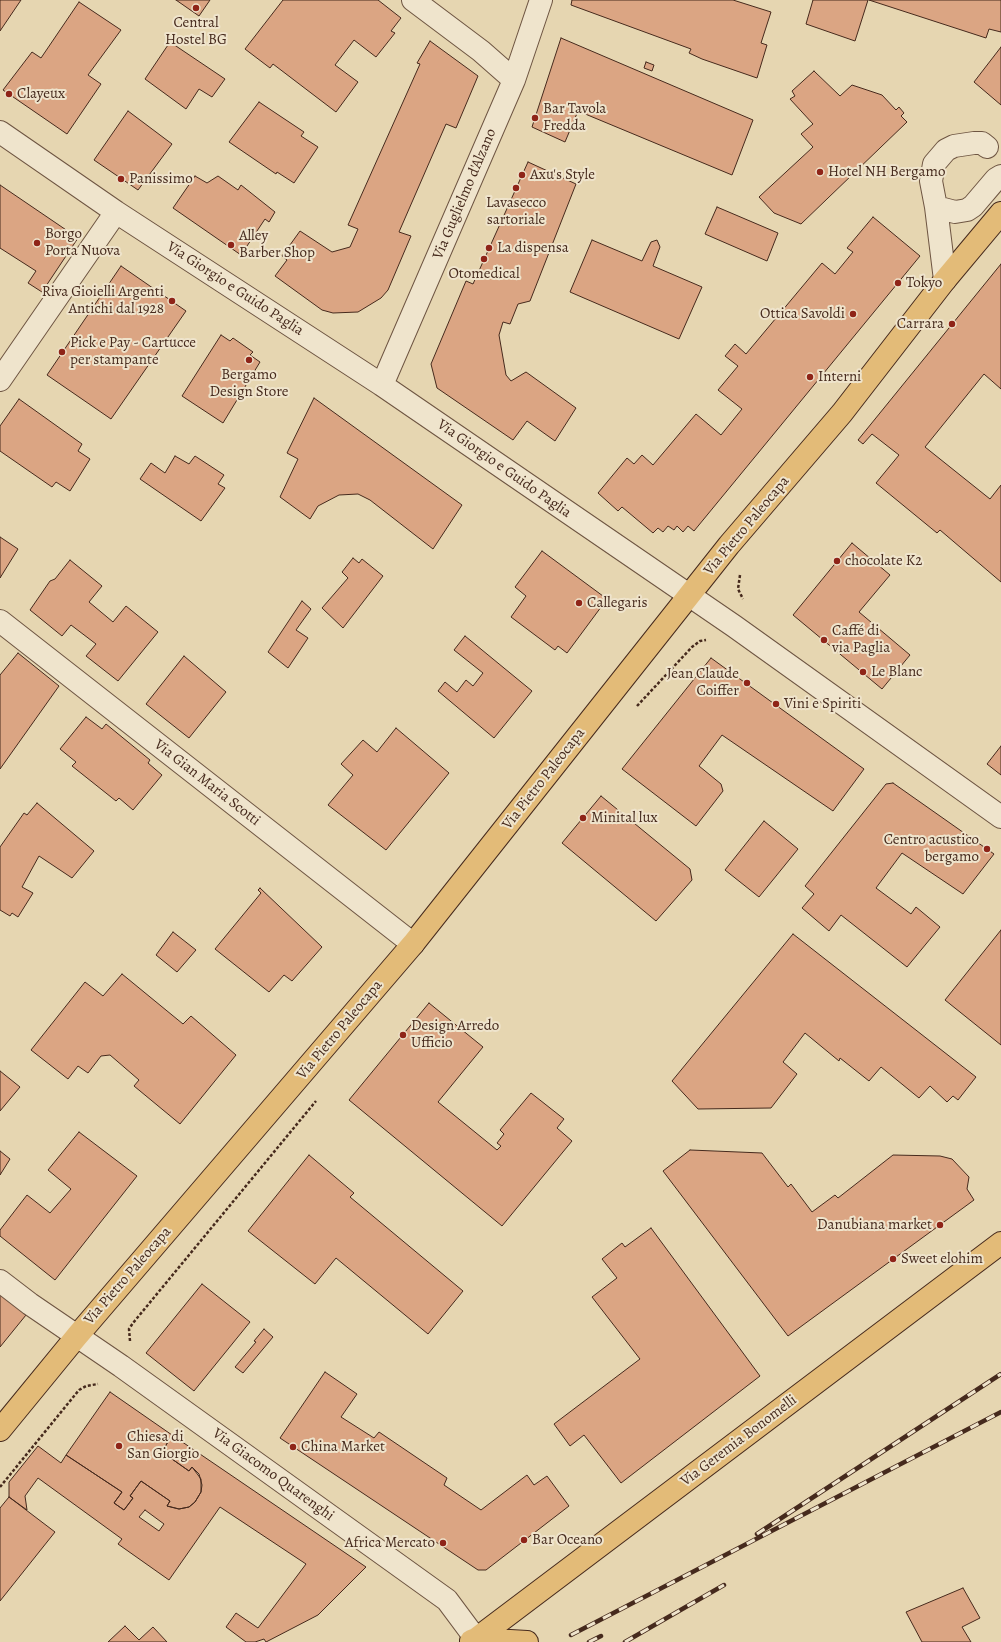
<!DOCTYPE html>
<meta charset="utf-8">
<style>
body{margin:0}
canvas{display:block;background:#e6d6b1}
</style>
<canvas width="1001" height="1642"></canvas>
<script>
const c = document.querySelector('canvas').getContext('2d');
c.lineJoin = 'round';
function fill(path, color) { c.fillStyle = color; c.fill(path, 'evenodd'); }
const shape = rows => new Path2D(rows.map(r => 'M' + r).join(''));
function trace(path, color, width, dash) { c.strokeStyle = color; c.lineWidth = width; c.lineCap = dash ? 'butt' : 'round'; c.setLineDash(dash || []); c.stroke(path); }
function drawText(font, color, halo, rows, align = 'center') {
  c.font = font + ' Alegreya,serif'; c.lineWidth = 4; c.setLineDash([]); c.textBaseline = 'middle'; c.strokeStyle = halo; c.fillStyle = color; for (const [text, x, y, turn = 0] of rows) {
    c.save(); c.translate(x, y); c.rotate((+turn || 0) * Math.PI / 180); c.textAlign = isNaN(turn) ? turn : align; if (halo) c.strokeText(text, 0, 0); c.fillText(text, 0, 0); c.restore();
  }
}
const building = shape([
 [0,0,21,0,0,31,0,0],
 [176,0,210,0,199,16,176,0],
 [283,0,378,0,401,18,391,31,395,33,376,57,354,40,335,65,358,82,336,112,273,64,270,68,245,49,283,0],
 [572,0,733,0,771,12,761,43,767,45,757,78,702,59,689,53,691,49,571,5,572,0],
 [813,0,868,0,855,41,806,24,813,0],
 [869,0,1001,0,1001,32,989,29,986,38,869,0],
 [79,2,121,30,88,75,101,84,67,134,3,90,32,52,41,58,79,2],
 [561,38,753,120,732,175,578,111,565,142,532,127,561,38],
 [430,41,478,76,456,128,446,124,399,232,411,236,388,290,381,298,358,312,333,313,322,310,275,276,287,260,282,256,300,231,332,252,350,247,358,229,348,225,420,64,417,63,430,41],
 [170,42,225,79,212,97,199,89,186,109,145,79,170,42],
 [1001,47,1001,105,974,82,1001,47],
 [646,62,654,65,652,71,644,68,646,62],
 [814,71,840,96,852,85,882,95,896,110,899,107,904,113,901,116,907,122,801,224,774,213,759,197,813,147,801,134,813,124,790,99,795,96,792,91,814,71],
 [259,102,304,132,301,136,318,147,294,183,277,172,276,174,229,142,259,102],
 [128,111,172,144,138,190,94,160,128,111],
 [528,162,576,184,530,301,518,304,510,324,503,322,499,335,506,375,511,381,526,372,576,408,555,441,527,421,513,440,437,388,431,364,466,281,473,284,528,162],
 [195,176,207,183,218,176,238,190,241,185,275,212,269,222,265,219,241,255,173,208,195,176],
 [0,185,78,238,42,292,28,283,36,271,0,248,0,185],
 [717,207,778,233,767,261,705,234,717,207],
 [873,217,920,256,694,531,688,526,683,532,677,526,674,530,668,526,663,532,658,528,653,533,622,507,618,511,598,493,627,458,634,464,642,455,653,465,696,414,721,435,742,409,718,390,738,366,725,356,735,344,746,354,822,263,835,274,853,252,847,248,873,217],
 [592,240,642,261,651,242,657,240,660,247,653,266,702,287,679,339,570,292,592,240],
 [1001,264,1001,389,984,374,925,447,990,499,1001,485,1001,582,940,530,937,533,876,483,899,455,872,434,863,444,858,440,1001,264],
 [121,266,186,311,111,419,47,375,121,266],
 [221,335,230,341,233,338,253,352,250,355,260,362,223,423,182,396,221,335],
 [314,398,462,505,433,549,370,500,358,494,339,495,318,506,310,519,280,497,298,459,287,453,314,398],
 [19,399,82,444,78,451,90,459,70,491,56,482,52,487,0,451,0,426,19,399],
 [175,456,189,464,195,456,224,475,218,484,225,488,201,521,140,479,151,463,165,473,175,456],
 [0,537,18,549,0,578,0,537],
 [852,543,890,575,859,612,910,655,882,689,793,615,852,543],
 [542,551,607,599,567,653,558,646,555,650,511,617,526,596,515,587,542,551],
 [353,558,359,563,362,559,383,576,343,628,322,608,348,578,342,572,353,558],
 [70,560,102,586,89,602,113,622,126,606,158,632,118,681,86,656,96,644,71,625,62,636,30,610,50,581,55,579,70,560],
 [302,601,311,609,296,630,308,638,288,668,268,652,302,601],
 [465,636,532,691,494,738,438,691,445,682,457,692,466,680,473,686,483,673,454,650,465,636],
 [18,653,59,686,0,769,0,675,18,653],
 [184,656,226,692,189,738,146,704,184,656],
 [711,658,864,769,833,811,722,735,699,766,721,784,723,791,696,826,622,769,711,658],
 [86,717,102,729,106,724,150,760,148,763,162,775,133,810,119,798,116,801,72,766,76,762,60,749,86,717],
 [396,728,449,773,386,850,328,805,353,775,341,764,363,740,377,752,396,728],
 [1001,746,1001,775,987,764,1001,746],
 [893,783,994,854,963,894,902,853,876,888,911,914,916,907,940,927,907,967,841,915,829,931,802,908,814,894,805,886,886,784,893,783],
 [601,796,690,869,692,880,656,921,562,843,601,796],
 [37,803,94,851,72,878,39,856,22,887,33,893,18,917,12,913,10,916,0,910,0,847,24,813,27,815,37,803],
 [764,821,798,849,759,897,725,870,764,821],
 [260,888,322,947,292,981,284,975,269,992,215,949,261,893,258,890,260,888],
 [1001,930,1001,1045,945,1000,1001,930],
 [173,932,196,950,177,972,156,955,173,932],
 [793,934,976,1077,958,1100,953,1096,947,1102,930,1086,919,1098,881,1067,869,1081,840,1058,839,1061,805,1033,783,1062,797,1074,771,1108,698,1109,672,1081,793,934],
 [122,974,183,1024,191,1016,236,1055,180,1124,134,1086,139,1080,110,1055,101,1056,88,1073,78,1066,68,1079,31,1050,85,982,103,996,122,974],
 [429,1003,483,1047,438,1102,497,1150,501,1146,497,1143,504,1134,500,1130,531,1093,564,1119,557,1128,572,1141,502,1226,349,1100,429,1003],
 [0,1071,20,1087,0,1111,0,1071],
 [79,1132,137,1176,55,1280,0,1236,0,1230,27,1195,50,1213,71,1189,48,1170,79,1132],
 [690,1150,762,1153,788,1187,791,1184,812,1212,835,1195,838,1198,893,1155,940,1156,952,1159,969,1177,967,1189,974,1200,788,1336,663,1171,690,1150],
 [0,1151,10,1159,0,1175,0,1151],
 [309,1155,354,1193,350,1197,463,1291,428,1334,336,1258,315,1284,248,1231,309,1155],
 [651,1228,760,1376,621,1483,584,1435,570,1446,554,1424,640,1359,592,1297,617,1278,602,1259,622,1243,625,1247,651,1228],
 [202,1284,250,1322,194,1391,146,1353,202,1284],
 [0,1294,26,1315,0,1347,0,1294],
 [264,1329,273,1337,243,1373,235,1367,256,1342,254,1341,264,1329],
 [325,1372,357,1394,341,1417,374,1438,379,1432,447,1478,444,1485,481,1510,527,1475,534,1485,547,1476,569,1506,486,1570,478,1570,280,1438,325,1372],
 [110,1392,172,1435,162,1452,189,1471,192,1467,199,1474,202,1485,201,1492,195,1502,189,1507,179,1509,167,1506,170,1501,141,1481,130,1496,133,1498,124,1510,114,1503,122,1492,66,1455,110,1392],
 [172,1435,366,1567,318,1615,266,1642,264,1639,255,1642,246,1642,226,1627,236,1613,258,1628,306,1564,220,1507,169,1580,118,1544,122,1539,38,1478,25,1496,27,1510,9,1497,9,1482,38,1446,61,1463,66,1455,122,1492,114,1503,124,1510,133,1498,130,1496,141,1481,170,1501,167,1506,179,1509,189,1507,195,1502,201,1492,201,1479,192,1467,189,1471,162,1452,172,1435],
 [145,1510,164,1524,159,1531,139,1517,145,1510],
 [9,1497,55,1532,0,1601,0,1508,9,1497],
 [963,1588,980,1618,962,1627,971,1642,922,1642,906,1612,963,1588],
 [125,1626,139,1640,153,1627,167,1642,108,1642,125,1626]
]);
const path = shape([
 [740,575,738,589,743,599],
 [637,706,692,647,700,641,706,640],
 [130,1341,129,1329,133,1323,316,1101],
 [0,1487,79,1390,86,1386,98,1384]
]);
const minor = shape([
 [413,0,481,51,514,80],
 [0,132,116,212,382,385,734,626,1001,817],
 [936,207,955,212,967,210,973,206,996,179,1001,176],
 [945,280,936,207,931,181,934,164,946,150,954,146,974,143,982,143,987,147],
 [0,380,116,212],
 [382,385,514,80,541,0],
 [0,621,413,944],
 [0,1281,30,1304,121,1366,447,1600,476,1639]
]);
const major = shape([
 [0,1430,77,1336,413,944,729,545,842,413,945,280,1001,213],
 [476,1639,1001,1243],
 [471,1641,476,1639,527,1642]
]);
const rail = shape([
 [757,1534,1001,1374],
 [571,1635,1001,1412],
 [589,1642,601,1636],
 [625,1642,724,1585]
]);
const markers = [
 [196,8,4,"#8f2418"],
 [9,94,4,"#8f2418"],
 [535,118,4,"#8f2418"],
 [820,172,4,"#8f2418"],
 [522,175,4,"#8f2418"],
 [121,179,4,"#8f2418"],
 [516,188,4,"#8f2418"],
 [37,243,4,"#8f2418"],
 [231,245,4,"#8f2418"],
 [489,248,4,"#8f2418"],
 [484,259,4,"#8f2418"],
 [898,283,4,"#8f2418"],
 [172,301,4,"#8f2418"],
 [853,314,4,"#8f2418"],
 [952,324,4,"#8f2418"],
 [62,352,4,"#8f2418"],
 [249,360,4,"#8f2418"],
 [810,377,4,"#8f2418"],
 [837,561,4,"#8f2418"],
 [579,603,4,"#8f2418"],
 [824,640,4,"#8f2418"],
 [863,672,4,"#8f2418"],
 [747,683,4,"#8f2418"],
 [776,704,4,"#8f2418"],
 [583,818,4,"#8f2418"],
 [987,849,4,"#8f2418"],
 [403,1035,4,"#8f2418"],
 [940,1225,4,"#8f2418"],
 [893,1259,4,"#8f2418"],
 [119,1446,4,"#8f2418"],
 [293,1447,4,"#8f2418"],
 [524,1540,4,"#8f2418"],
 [443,1543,4,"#8f2418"]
];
const poiNames = [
 ["Central",196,23,"center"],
 ["Hostel BG",196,40,"center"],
 ["Clayeux",17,94],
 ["Bar Tavola",543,109],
 ["Fredda",543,126],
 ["Hotel NH Bergamo",828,172],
 ["Axu's Style",530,175],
 ["Panissimo",129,179],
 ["Lavasecco",516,203,"center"],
 ["sartoriale",516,220,"center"],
 ["Borgo",45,234],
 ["Porta Nuova",45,251],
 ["Alley",239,236],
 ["Barber Shop",239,253],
 ["La dispensa",497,248],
 ["Otomedical",484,274,"center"],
 ["Tokyo",906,283],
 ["Riva Gioielli Argenti",164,292,"right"],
 ["Antichi dal 1928",164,309,"right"],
 ["Ottica Savoldi",845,314,"right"],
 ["Carrara",944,324,"right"],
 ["Pick e Pay - Cartucce",70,343],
 ["per stampante",70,360],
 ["Bergamo",249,375,"center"],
 ["Design Store",249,392,"center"],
 ["Interni",818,377],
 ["chocolate K2",845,561],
 ["Callegaris",587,603],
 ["Caffé di",832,631],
 ["via Paglia",832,648],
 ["Le Blanc",871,672],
 ["Jean Claude",739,674,"right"],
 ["Coiffer",739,691,"right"],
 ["Vini e Spiriti",784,704],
 ["Minital lux",591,818],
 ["Centro acustico",979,840,"right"],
 ["bergamo",979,857,"right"],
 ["Design Arredo",411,1026],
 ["Ufficio",411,1043],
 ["Danubiana market",932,1225,"right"],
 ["Sweet elohim",901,1259],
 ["Chiesa di",127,1437],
 ["San Giorgio",127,1454],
 ["China Market",301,1447],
 ["Bar Oceano",532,1540],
 ["Africa Mercato",435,1543,"right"]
];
const streetNames = [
 ["Via Guglielmo d'Alzano",465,194,-67],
 ["Via Giorgio e Guido Paglia",235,289,33],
 ["Via Giorgio e Guido Paglia",504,469,35],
 ["Via Pietro Paleocapa",747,526,-50],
 ["Via Pietro Paleocapa",544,779,-52],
 ["Via Gian Maria Scotti",207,783,38],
 ["Via Pietro Paleocapa",340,1030,-50],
 ["Via Pietro Paleocapa",128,1276,-49],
 ["Via Geremia Bonomelli",739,1441,-37],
 ["Via Giacomo Quarenghi",273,1475,36]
];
fill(building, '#dba583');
trace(building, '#462a1d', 1);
trace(minor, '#6e5542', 24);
trace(major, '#462a1d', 24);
trace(path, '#462a1d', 2.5, [3, 2]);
trace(minor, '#efe4cc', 22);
trace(major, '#e3bb78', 22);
trace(rail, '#462a1d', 4.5);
trace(rail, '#efe4cc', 3, [9]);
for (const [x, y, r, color] of markers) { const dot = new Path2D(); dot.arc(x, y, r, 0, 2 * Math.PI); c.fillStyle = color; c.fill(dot); trace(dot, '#efe4cc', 1.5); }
drawText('15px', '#462a1d', '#efe4cc', poiNames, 'left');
drawText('15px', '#462a1d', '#efe4cc', streetNames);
</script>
